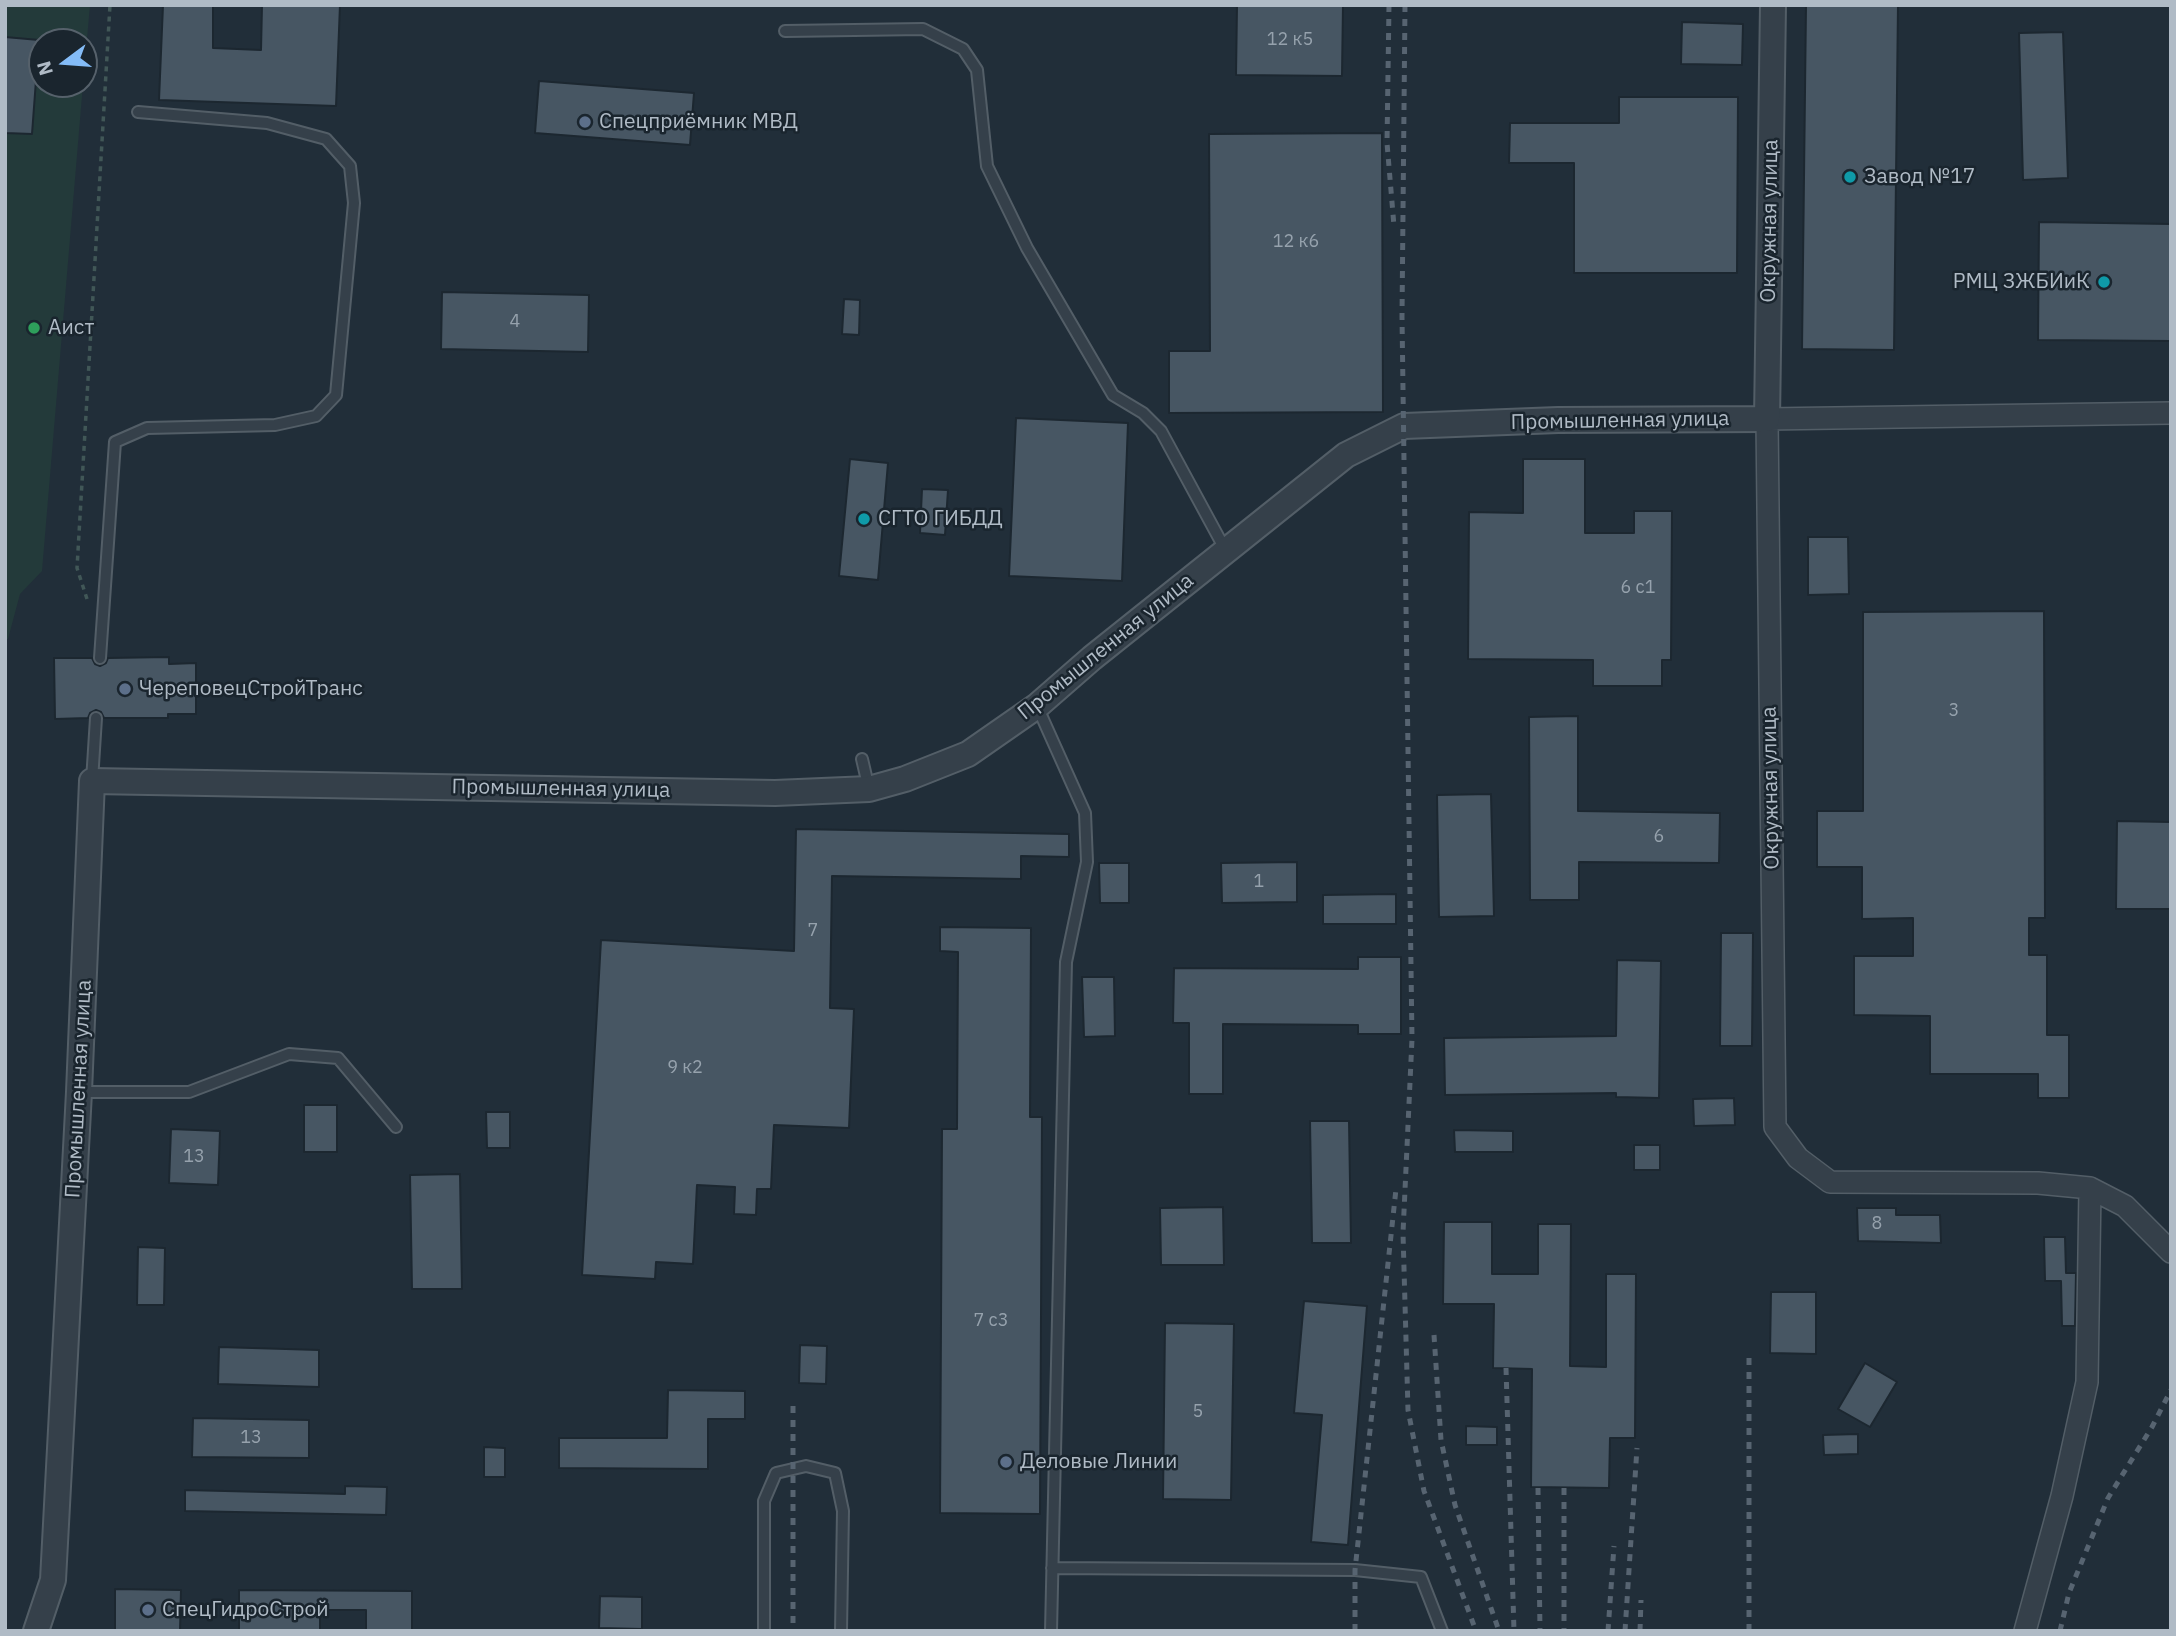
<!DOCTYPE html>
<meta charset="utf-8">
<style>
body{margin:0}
#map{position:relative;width:2176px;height:1636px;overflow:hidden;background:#212e39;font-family:"IBM Plex Sans",sans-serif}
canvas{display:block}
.frame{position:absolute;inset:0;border:7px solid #b0bbc6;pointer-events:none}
.north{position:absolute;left:28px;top:28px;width:70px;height:70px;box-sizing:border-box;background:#1a252e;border:2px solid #56616b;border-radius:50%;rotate:254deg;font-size:19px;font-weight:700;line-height:28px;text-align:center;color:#b0bbc6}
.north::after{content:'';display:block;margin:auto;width:24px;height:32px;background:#84bcf7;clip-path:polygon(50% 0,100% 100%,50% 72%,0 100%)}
</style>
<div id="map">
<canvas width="2176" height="1636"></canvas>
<div class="frame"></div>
<div class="north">N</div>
</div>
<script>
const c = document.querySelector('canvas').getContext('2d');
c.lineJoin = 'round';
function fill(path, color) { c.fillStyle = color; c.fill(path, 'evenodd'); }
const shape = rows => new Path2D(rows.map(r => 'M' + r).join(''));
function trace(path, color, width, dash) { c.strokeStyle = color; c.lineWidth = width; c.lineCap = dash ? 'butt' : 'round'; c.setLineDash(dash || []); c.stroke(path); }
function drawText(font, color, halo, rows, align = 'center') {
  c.font = font + ' "IBM Plex Sans",sans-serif'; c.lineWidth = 5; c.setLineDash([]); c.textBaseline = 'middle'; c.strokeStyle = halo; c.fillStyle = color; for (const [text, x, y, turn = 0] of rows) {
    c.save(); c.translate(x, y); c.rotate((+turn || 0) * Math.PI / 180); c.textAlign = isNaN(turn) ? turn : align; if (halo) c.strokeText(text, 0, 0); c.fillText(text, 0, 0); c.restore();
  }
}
const green = shape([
 [5,5,90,5,84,73,84,42,42,42,42,84,83,84,42,571,20,594,8,639,5,639]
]);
const building = shape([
 [163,5,213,5,213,48,261,50,262,5,340,5,336,106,159,100,163,5],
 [1237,5,1343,5,1342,76,1236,75,1237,5],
 [1806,5,1898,5,1894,350,1802,349,1806,5],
 [1682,22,1743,24,1742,65,1681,64,1682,22],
 [2063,32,2068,178,2023,180,2019,33,2063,32],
 [5,37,39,40,32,134,5,133,5,37],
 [539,81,694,93,690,145,535,133,539,81],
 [1619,97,1738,97,1737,273,1574,273,1574,163,1509,163,1510,123,1619,123,1619,97],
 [1382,133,1383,412,1169,413,1169,351,1210,351,1209,134,1382,133],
 [2039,222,2171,224,2171,341,2038,340,2039,222],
 [442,292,589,295,588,352,441,349,442,292],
 [844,299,860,300,859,335,842,334,844,299],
 [1016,418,1128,423,1122,581,1009,576,1016,418],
 [850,459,888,463,878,580,839,576,850,459],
 [1523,459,1585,459,1585,533,1634,533,1634,511,1672,511,1671,660,1662,660,1662,686,1593,686,1593,660,1468,659,1469,512,1523,513,1523,459],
 [922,489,948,490,945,535,920,533,922,489],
 [1808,537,1848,537,1849,594,1808,595,1808,537],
 [2044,611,2045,918,2029,918,2029,955,2047,955,2047,1035,2069,1035,2069,1098,2038,1098,2038,1074,1930,1074,1930,1016,1854,1015,1854,956,1913,956,1913,918,1862,919,1862,867,1817,867,1817,811,1863,811,1863,612,2044,611],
 [169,657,169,664,196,663,196,714,168,714,168,718,104,718,101,712,96,710,90,713,88,718,55,719,54,658,92,658,95,664,100,666,106,663,108,658,169,657],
 [1578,716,1578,811,1720,813,1719,863,1579,862,1579,900,1530,900,1529,717,1578,716],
 [1491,794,1494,916,1439,917,1437,795,1491,794],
 [2117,821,2171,822,2171,909,2116,909,2117,821],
 [796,829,1069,834,1069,857,1021,856,1021,879,832,876,830,1008,854,1009,849,1128,774,1125,771,1189,757,1189,756,1215,734,1214,735,1187,697,1185,693,1264,656,1262,655,1279,582,1275,601,940,794,951,796,829],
 [1297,862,1297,902,1222,903,1221,863,1297,862],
 [1099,863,1129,863,1129,903,1100,903,1099,863],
 [1396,894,1396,924,1323,924,1323,895,1396,894],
 [940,927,1031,928,1030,1117,1042,1117,1040,1514,940,1513,942,1129,957,1129,958,952,940,951,940,927],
 [1721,933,1753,933,1752,1046,1720,1046,1721,933],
 [1358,957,1401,957,1401,1034,1358,1034,1358,1025,1223,1024,1223,1094,1189,1094,1189,1023,1173,1023,1174,968,1358,969,1358,957],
 [1617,960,1661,961,1659,1098,1616,1097,1616,1093,1445,1095,1444,1038,1616,1036,1617,960],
 [1082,977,1114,977,1115,1036,1084,1037,1082,977],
 [1734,1098,1735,1125,1694,1126,1693,1099,1734,1098],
 [304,1105,337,1105,337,1152,304,1152,304,1105],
 [486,1112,510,1112,510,1148,487,1148,486,1112],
 [1310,1121,1349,1121,1351,1243,1312,1243,1310,1121],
 [171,1129,220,1131,218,1185,169,1183,171,1129],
 [1454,1130,1513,1131,1513,1152,1455,1152,1454,1130],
 [1634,1145,1660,1145,1660,1170,1634,1170,1634,1145],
 [460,1174,462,1289,412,1289,410,1175,460,1174],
 [1223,1207,1224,1265,1161,1265,1160,1208,1223,1207],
 [1857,1208,1896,1208,1896,1215,1940,1215,1941,1243,1858,1241,1857,1208],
 [1444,1222,1492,1222,1492,1274,1538,1274,1538,1224,1571,1224,1570,1366,1606,1367,1606,1274,1636,1274,1635,1438,1610,1438,1609,1488,1531,1487,1532,1369,1493,1368,1494,1304,1443,1304,1444,1222],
 [2044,1237,2065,1237,2066,1273,2076,1273,2075,1326,2062,1326,2061,1281,2045,1281,2044,1237],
 [138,1247,165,1248,164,1305,137,1305,138,1247],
 [1771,1292,1816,1292,1816,1354,1770,1353,1771,1292],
 [1304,1301,1367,1306,1348,1545,1311,1542,1322,1415,1294,1413,1304,1301],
 [1165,1323,1234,1324,1231,1500,1163,1499,1165,1323],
 [800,1345,827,1346,826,1384,799,1383,800,1345],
 [219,1347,319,1350,319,1387,218,1384,219,1347],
 [1865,1363,1897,1382,1870,1427,1838,1409,1865,1363],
 [668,1390,745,1391,745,1419,708,1419,708,1469,559,1468,559,1438,667,1438,668,1390],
 [193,1418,309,1420,309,1458,192,1457,193,1418],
 [1466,1426,1497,1427,1497,1445,1466,1445,1466,1426],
 [1858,1434,1858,1454,1824,1455,1823,1435,1858,1434],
 [484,1447,505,1448,505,1477,484,1477,484,1447],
 [345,1486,387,1487,386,1515,185,1511,185,1490,345,1494,345,1486],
 [115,1589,181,1590,180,1631,115,1631,115,1589],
 [239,1590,412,1591,412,1631,366,1631,366,1610,320,1610,320,1631,239,1631,239,1590],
 [600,1596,642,1597,642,1629,599,1628,600,1596]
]);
const path = shape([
 [87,599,77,568,110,5]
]);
const service = shape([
 [785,31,923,29,963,49,977,70,987,166,1027,248,1113,395,1143,413,1161,431,1226,551],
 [100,658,115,442,147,428,275,425,316,416,336,395,354,203,350,166,326,139,267,123,138,112],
 [1037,706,1085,813,1087,862,1066,962,1051,1631],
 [862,759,869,789],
 [92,781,96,718],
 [79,1092,189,1092,289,1054,338,1058,396,1127],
 [1052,1568,1355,1570,1421,1577,1442,1631],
 [764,1631,764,1501,776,1473,806,1466,835,1473,843,1511,841,1631]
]);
const minor = shape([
 [2171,413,1767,419,1775,1127,1798,1158,1830,1182,2038,1183,2090,1188,2125,1206,2171,1252],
 [2025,1631,2062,1496,2087,1382,2090,1188]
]);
const tertiary = shape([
 [36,1631,53,1580,79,1092,92,781,775,793,869,789,905,779,968,754,1037,706,1092,658,1346,455,1404,426,1558,420,1767,419,1773,5]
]);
const rail = shape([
 [1389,5,1387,143,1394,226],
 [1405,5,1402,317,1412,1039,1403,1233,1408,1410,1424,1491,1476,1631],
 [1434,1335,1441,1440,1455,1505,1499,1631],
 [1749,1358,1749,1631],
 [1506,1368,1514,1631],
 [793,1406,793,1631],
 [1538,1488,1540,1631],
 [1564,1488,1564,1631],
 [1355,1631,1355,1570,1396,1189],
 [1608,1631,1614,1546],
 [1625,1631,1637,1448],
 [1640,1631,1641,1600],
 [2060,1631,2069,1593,2108,1498,2152,1427,2171,1390]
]);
const markers = [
 [585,122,7,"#5c6f8a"],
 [1850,177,7,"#0f9aa8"],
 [2104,282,7,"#0f9aa8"],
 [34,328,7,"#2e9e5b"],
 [864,519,7,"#0f9aa8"],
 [125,689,7,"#5c6f8a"],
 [1006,1462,7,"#5c6f8a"],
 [148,1610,7,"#5c6f8a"]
];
const numberNames = [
 ["12 к5",1290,40],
 ["12 к6",1296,242],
 ["4",515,322],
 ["6 с1",1638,588],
 ["3",1954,711],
 ["6",1659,837],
 ["1",1259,882],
 ["7",813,931],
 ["9 к2",685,1068],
 ["13",194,1157],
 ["8",1877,1224],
 ["7 с3",991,1321],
 ["5",1198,1412],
 ["13",251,1438]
];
const poiNames = [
 ["Спецприёмник МВД",599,122],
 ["Завод №17",1864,177],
 ["РМЦ ЗЖБИиК",2090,282,"right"],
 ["Аист",48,328],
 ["СГТО ГИБДД",878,519],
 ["ЧереповецСтройТранс",139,689],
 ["Деловые Линии",1020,1462],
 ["СпецГидроСтрой",162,1610]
];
const streetNames = [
 ["Окружная улица",1770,221,-89],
 ["Промышленная улица",1620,421,-1],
 ["Промышленная улица",1106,647,-39],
 ["Окружная улица",1771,788,-91],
 ["Промышленная улица",561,789,1],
 ["Промышленная улица",79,1089,-87]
];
fill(green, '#233a3a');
fill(building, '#475663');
trace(building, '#1c2730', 2);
trace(service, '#535e67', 14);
trace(minor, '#535e67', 24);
trace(tertiary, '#535e67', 28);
trace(path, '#415757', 3.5, [5, 5]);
trace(service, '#35404a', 10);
trace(minor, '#35404a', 21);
trace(tertiary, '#35404a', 24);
trace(rail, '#576471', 5, [7, 7]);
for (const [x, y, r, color] of markers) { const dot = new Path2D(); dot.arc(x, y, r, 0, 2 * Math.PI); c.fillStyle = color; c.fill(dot); trace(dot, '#1a252e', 2.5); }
drawText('18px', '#96a2ad', null, numberNames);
drawText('21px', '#b0bbc6', '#1a252e', poiNames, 'left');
drawText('21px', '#b0bbc6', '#1a252e', streetNames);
</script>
